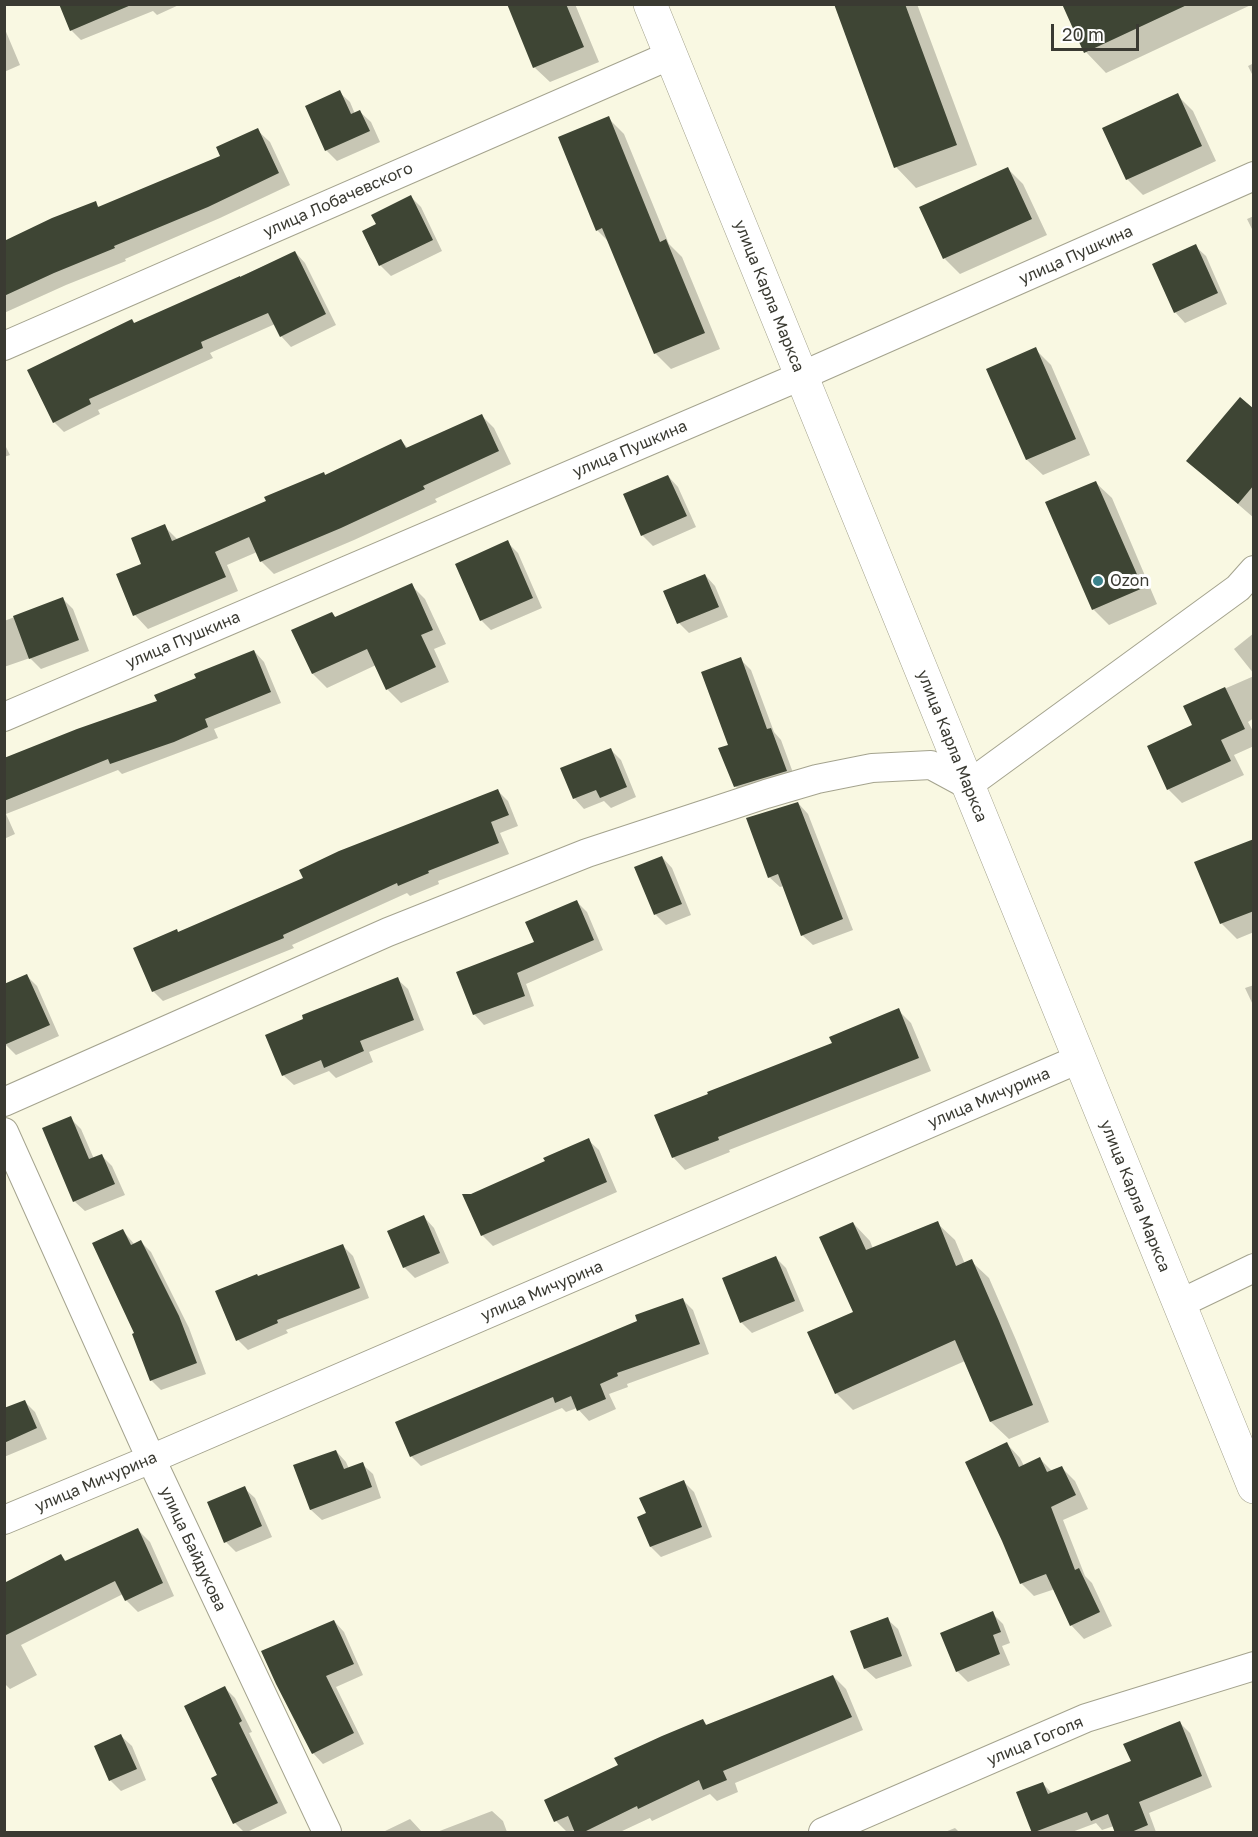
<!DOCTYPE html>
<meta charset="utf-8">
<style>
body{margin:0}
#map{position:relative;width:1258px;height:1837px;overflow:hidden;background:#f9f8e2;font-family:"Golos Text",sans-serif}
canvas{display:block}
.frame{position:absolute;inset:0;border:6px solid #3a3a32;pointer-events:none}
.scale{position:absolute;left:1051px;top:24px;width:88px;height:27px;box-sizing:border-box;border:3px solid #3a3a32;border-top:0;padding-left:8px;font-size:18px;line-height:21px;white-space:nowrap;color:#3a3a32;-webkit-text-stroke:4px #fff;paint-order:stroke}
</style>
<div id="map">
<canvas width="1258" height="1837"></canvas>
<div class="frame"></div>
<div class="scale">20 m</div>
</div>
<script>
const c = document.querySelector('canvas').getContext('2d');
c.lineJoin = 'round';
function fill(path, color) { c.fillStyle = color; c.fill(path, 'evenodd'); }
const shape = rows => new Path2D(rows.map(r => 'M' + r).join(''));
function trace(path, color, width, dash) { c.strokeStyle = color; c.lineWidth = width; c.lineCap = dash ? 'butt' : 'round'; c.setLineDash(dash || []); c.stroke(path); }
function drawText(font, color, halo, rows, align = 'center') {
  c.font = font + ' "Golos Text",sans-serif'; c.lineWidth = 6; c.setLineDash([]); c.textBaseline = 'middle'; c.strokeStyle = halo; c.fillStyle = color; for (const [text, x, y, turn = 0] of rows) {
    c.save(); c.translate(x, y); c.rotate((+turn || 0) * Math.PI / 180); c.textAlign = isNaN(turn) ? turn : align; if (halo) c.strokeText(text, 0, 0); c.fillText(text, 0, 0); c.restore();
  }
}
const shadow = shape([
 [61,4,181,4,157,15,153,11,81,40,71,30],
 [509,4,575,4,599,62,550,82,534,67],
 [836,4,917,4,977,165,916,188,896,167],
 [1063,4,1253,4,1106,73,1086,52],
 [4,27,20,65,4,72],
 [1254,63,1254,78,1248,66],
 [339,92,350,102,355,114,360,112,371,122,380,142,337,161,326,150,307,107],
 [1177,95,1193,111,1216,161,1143,195,1127,179],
 [608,118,624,134,669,244,682,257,720,349,671,369,655,353,609,242,597,230],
 [257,130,270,142,290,185,220,218,125,259,126,261,66,285,4,313,4,243,95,203,100,208,222,157],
 [1008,169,1023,184,1047,235,960,274,945,259,921,208],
 [411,197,421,207,442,251,391,276,380,265,378,225],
 [1254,216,1254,233,1247,219],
 [1195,246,1206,256,1227,304,1185,323,1175,312],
 [295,252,305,263,336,325,291,347,281,336,275,324,210,353,213,358,98,410,100,414,64,432,54,422,135,324],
 [1035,349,1051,365,1090,455,1043,475,1027,460,988,369],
 [1254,410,1254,518,1188,461],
 [481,415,494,428,511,464,435,499,437,502,354,540,274,574,261,561,257,552,227,565,238,591,148,629,135,615,118,575,143,564,164,526,178,540,268,502,324,473,326,476,401,441,409,449],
 [4,443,10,455,4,457],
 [668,476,678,487,696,527,653,546,642,535],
 [1096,483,1112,498,1157,604,1109,625,1093,609],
 [507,542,518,553,542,608,491,630,481,620],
 [705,575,715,586,728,617,689,633,679,623],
 [411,585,425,599,446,644,434,649,449,682,401,703,387,689,376,665,327,688,313,674,293,631,332,613,336,618],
 [63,599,73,609,89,651,41,669,30,658,4,667,4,621],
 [1254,633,1254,674,1234,649],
 [254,651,264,662,281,703,214,729,218,738,122,774,118,770,6,814,15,834,4,839,4,772,159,702,198,679],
 [740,659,751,670,774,732,781,740,796,781,746,797,735,786,730,745],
 [1254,676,1254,718,1248,722,1254,733,1254,746,1234,755,1244,775,1182,803,1168,789,1194,726,1185,706],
 [610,749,621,760,636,797,611,808,604,801,584,809,574,798],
 [498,791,508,801,518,826,500,833,509,854,438,881,439,884,410,896,407,893,292,945,294,948,163,1001,153,991,178,933,305,879],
 [798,803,808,814,853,930,813,945,802,935,784,886,780,887,769,877],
 [1254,841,1254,932,1237,939,1221,923],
 [662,857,672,868,691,915,666,925,656,915,636,868],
 [576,901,587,912,603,950,526,984,534,1006,484,1025,474,1014,536,943],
 [27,976,37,986,59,1036,16,1055,4,1043],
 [397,979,408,989,424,1030,369,1052,373,1062,336,1078,329,1071,294,1085,283,1075],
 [1254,985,1254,1007,1245,988],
 [898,1010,911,1023,931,1071,729,1150,730,1152,685,1170,673,1157,834,1044],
 [70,1118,81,1129,94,1159,102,1156,112,1166,125,1195,85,1211,74,1201],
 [588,1140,599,1150,617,1192,493,1246,482,1235,465,1195,472,1195,547,1162],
 [424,1217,434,1228,449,1263,415,1278,404,1267,389,1231],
 [853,1223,870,1241,873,1249,937,1223,955,1240,965,1264,971,1261,989,1278,1016,1340,1049,1422,1009,1439,991,1422,965,1361,853,1410,836,1393,855,1313],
 [123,1231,135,1245,141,1242,151,1252,189,1328,206,1374,161,1390,151,1380,136,1334],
 [342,1245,353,1256,369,1298,286,1330,288,1333,248,1350,238,1340,259,1277],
 [776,1258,786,1268,804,1311,752,1333,741,1322],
 [683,1300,693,1310,709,1354,627,1384,628,1387,609,1394,616,1409,589,1421,577,1408,566,1412,562,1408,421,1466,411,1456],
 [24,1401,35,1412,47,1439,4,1457,4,1410],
 [1007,1444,1020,1458,1024,1466,1040,1459,1053,1472,1062,1468,1075,1481,1088,1509,1063,1520,1085,1576,1092,1583,1112,1626,1084,1639,1071,1625,1055,1589,1034,1596,1021,1583],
 [336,1451,346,1462,349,1469,362,1464,373,1474,381,1498,322,1520,311,1510,295,1466],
 [684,1482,694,1492,712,1537,661,1557,651,1547,647,1514],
 [244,1488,255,1498,272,1537,236,1552,226,1542],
 [138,1530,150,1542,174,1596,138,1612,126,1600,123,1594,21,1645,37,1675,10,1689,4,1683,4,1584,61,1556,67,1562],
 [992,1613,1003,1624,1010,1643,1002,1646,1010,1665,968,1682,957,1671],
 [887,1619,898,1629,912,1666,876,1679,865,1669,852,1632],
 [334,1621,344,1632,363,1675,336,1687,364,1744,323,1764,313,1753],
 [833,1676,846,1689,863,1730,735,1783,738,1792,717,1801,710,1794,652,1821,650,1818,620,1832,577,1832,576,1830,567,1832,556,1821,620,1766,703,1721,708,1726],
 [225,1688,235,1698,252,1732,249,1733,287,1813,247,1832,244,1832,235,1823,219,1775],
 [1179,1722,1190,1733,1212,1787,1149,1813,1156,1832,1117,1832,1114,1826,1102,1830,1096,1823,1072,1832,1034,1832,1018,1793,1043,1784,1052,1793,1133,1762],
 [121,1736,132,1746,146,1780,121,1791,110,1780],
 [492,1811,503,1821,507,1832,437,1832],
 [410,1819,422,1832,383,1832],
 [955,1828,959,1832,945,1832]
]);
const building = shape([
 [59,4,131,4,131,5,70,31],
 [507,4,566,4,584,47,533,68],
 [834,4,905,4,957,145,894,168],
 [1062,4,1189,4,1084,53],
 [340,90,351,114,360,110,370,131,325,151,305,106],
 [1178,93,1202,146,1126,180,1102,128],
 [609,116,660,242,666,239,705,333,654,354,602,228,596,231,558,137],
 [258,128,279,173,208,207,114,246,115,248,54,273,4,296,4,241,52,218,96,201,98,207,220,156,216,147],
 [1008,167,1032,219,943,259,919,207],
 [411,195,433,240,379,266,362,231,376,224,371,215],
 [1196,244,1218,293,1174,313,1152,264],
 [295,251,326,314,280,337,268,313,201,342,203,348,89,399,91,404,53,423,27,370,132,319,134,323,240,276,240,277],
 [1036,347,1076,439,1026,460,986,369],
 [1240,397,1254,409,1254,485,1238,504,1186,461],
 [482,414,499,451,423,486,425,489,341,528,260,562,249,537,215,552,226,577,133,616,116,574,141,564,131,538,165,524,172,541,266,501,264,497,324,472,325,475,401,439,406,448],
 [668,475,687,516,641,536,623,494],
 [1096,481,1143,588,1092,610,1045,502],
 [508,540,533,598,480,621,455,564],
 [705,574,719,607,677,624,663,591],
 [412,583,433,630,421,635,436,667,386,690,367,649,312,674,291,630,332,612,335,617],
 [63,597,79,640,29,659,13,616],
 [254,650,271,692,205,719,208,727,174,742,110,764,108,759,4,801,4,758,77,729,157,701,154,695,196,678,194,674],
 [741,657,767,729,771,728,787,771,734,787,718,748,728,745,701,672],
 [1225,687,1245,729,1221,740,1231,761,1167,790,1147,746,1192,725,1183,706],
 [611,748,627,787,600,798,596,790,573,799,560,768],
 [498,789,509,815,491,822,499,843,428,871,429,873,398,886,397,883,283,935,284,938,152,992,133,948,177,929,178,932,303,878,299,870,339,851],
 [798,802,843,919,801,936,778,874,768,878,746,818],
 [1254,839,1254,911,1220,924,1194,862],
 [662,856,682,904,654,915,634,867],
 [577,900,594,940,517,973,525,996,473,1015,456,972,534,942,525,922],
 [27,974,50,1025,4,1045,4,984],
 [398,977,414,1020,360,1041,364,1051,324,1068,321,1060,282,1076,265,1035,303,1019,302,1015],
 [899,1008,919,1058,718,1137,719,1140,672,1158,654,1115,708,1094,707,1092,832,1043,829,1037],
 [71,1116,89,1159,102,1154,115,1184,73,1202,42,1128],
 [589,1138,607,1182,481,1236,462,1194,471,1194,545,1161,543,1158],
 [424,1215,440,1253,403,1268,387,1231],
 [938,1221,956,1266,972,1259,999,1321,1033,1405,990,1422,955,1340,835,1394,807,1332,853,1312,819,1237,853,1222,866,1250],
 [123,1229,131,1245,141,1240,179,1316,197,1363,150,1381,132,1334,134,1333,92,1243],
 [343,1244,360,1288,277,1320,278,1323,236,1341,215,1291,257,1274,258,1276],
 [776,1256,795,1301,740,1323,722,1278],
 [683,1298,700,1344,617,1373,618,1376,600,1384,606,1399,577,1411,571,1396,555,1403,553,1397,410,1457,395,1422,637,1321,635,1315],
 [25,1400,37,1428,4,1443,4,1408],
 [1007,1442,1019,1467,1040,1457,1047,1472,1062,1466,1076,1495,1051,1507,1075,1570,1079,1568,1100,1612,1070,1626,1046,1574,1020,1584,1002,1541,965,1462],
 [336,1450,344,1469,363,1462,372,1487,310,1510,293,1465],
 [684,1480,702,1527,650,1547,637,1517,646,1513,639,1498],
 [245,1486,262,1526,224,1543,207,1502],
 [138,1528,163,1583,125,1601,115,1581,4,1636,4,1583,61,1554,65,1561],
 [993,1611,1001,1632,993,1635,1000,1654,956,1672,940,1633],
 [888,1617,902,1656,864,1669,850,1631],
 [334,1620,354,1664,326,1676,354,1733,312,1754,276,1684,261,1651],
 [833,1675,852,1717,723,1771,727,1780,703,1790,699,1780,638,1809,637,1806,582,1833,575,1833,568,1816,554,1822,544,1800,618,1765,614,1758,662,1736,703,1719,706,1725],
 [225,1686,242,1721,239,1723,278,1803,233,1824,211,1778,217,1775,184,1706],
 [1180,1721,1202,1776,1139,1802,1148,1825,1129,1833,1115,1833,1108,1814,1091,1821,1087,1812,1032,1833,1016,1792,1043,1782,1048,1794,1131,1761,1123,1744],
 [121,1734,137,1769,109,1781,94,1746]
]);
const street = shape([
 [4,346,671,55],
 [4,717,801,376,1254,176],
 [4,1102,388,932,587,853,766,794,817,779,872,768,931,765,968,785,1238,588,1254,570],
 [4,1132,151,1459,327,1832],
 [1179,1304,1254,1268],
 [4,1520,151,1459,1079,1059],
 [823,1832,1086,1718,1254,1666]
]);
const secondary = shape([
 [650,4,1254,1487]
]);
const markers = [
 [1098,581,6,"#3a818a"]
];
const streetNames = [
 ["улица Лобачевского",338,200,-24],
 ["улица Пушкина",1076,255,-24],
 ["улица Карла Маркса",769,296,68],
 ["улица Пушкина",630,449,-23],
 ["улица Пушкина",183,640,-23],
 ["улица Карла Маркса",952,746,68],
 ["улица Мичурина",989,1098,-23],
 ["улица Карла Маркса",1135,1196,68],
 ["улица Мичурина",542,1291,-23],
 ["улица Мичурина",96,1482,-23],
 ["улица Байдукова",193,1549,65],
 ["улица Гоголя",1035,1741,-23]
];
const poiNames = [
 ["Ozon",1110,581]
];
fill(shadow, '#0003');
fill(building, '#3e4534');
trace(street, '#a4a38e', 30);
trace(secondary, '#a4a38e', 34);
trace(street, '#fff', 28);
trace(secondary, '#fff', 33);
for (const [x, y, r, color] of markers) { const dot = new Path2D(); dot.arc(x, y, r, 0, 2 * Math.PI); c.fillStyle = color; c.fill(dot); trace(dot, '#fff', 2); }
drawText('16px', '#3a3a32', '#fff', streetNames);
drawText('16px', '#3a3a32', '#fff', poiNames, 'left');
</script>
